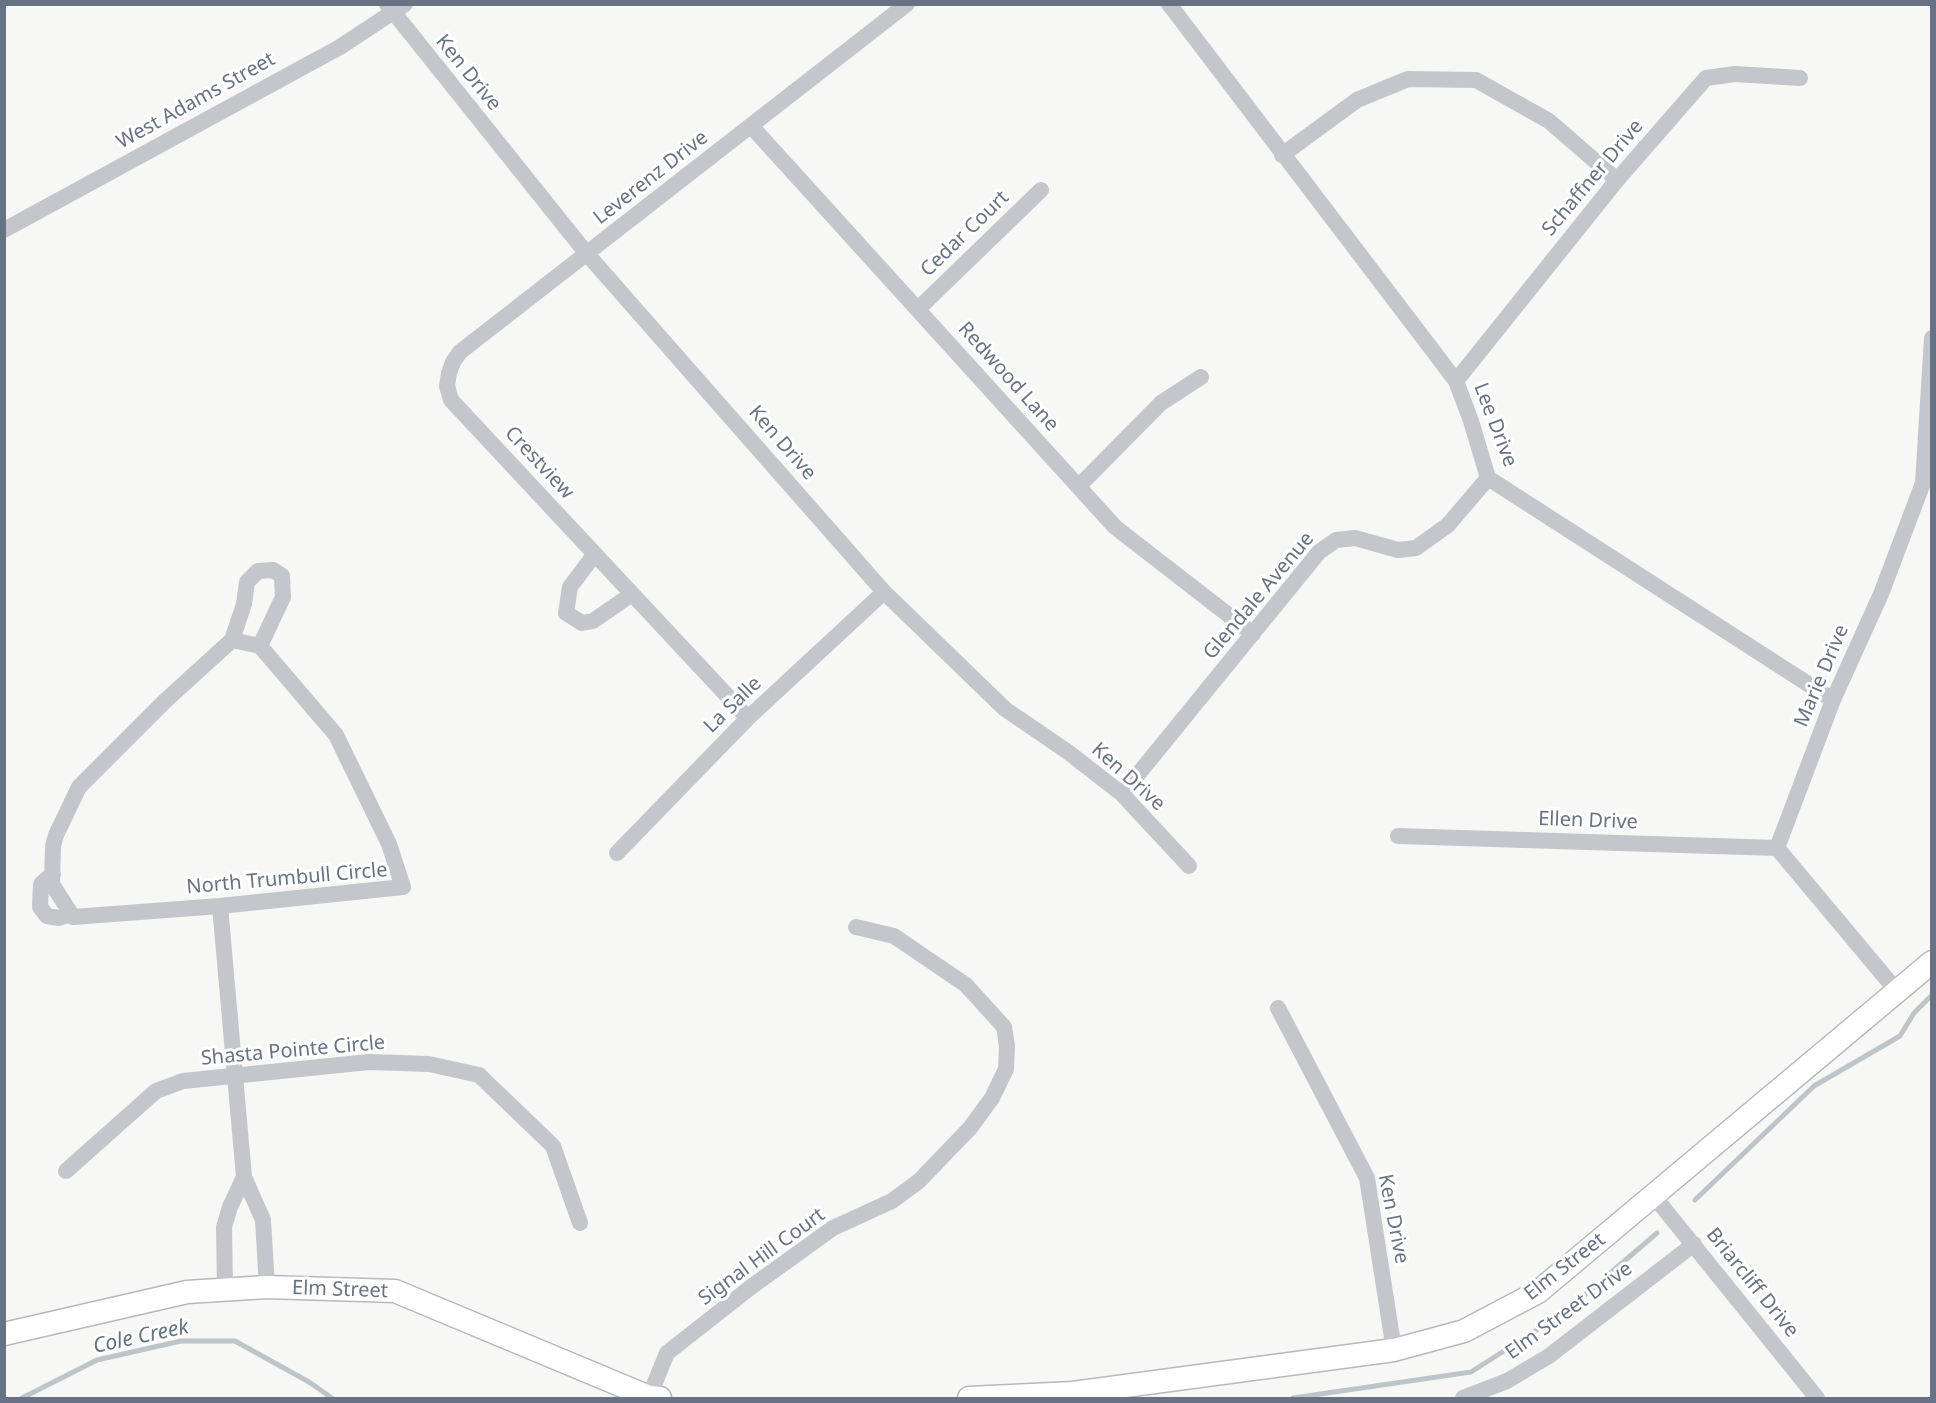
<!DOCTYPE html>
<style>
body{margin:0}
#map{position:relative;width:1936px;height:1403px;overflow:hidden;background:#f7f7f5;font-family:"Noto Sans",sans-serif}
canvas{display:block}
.frame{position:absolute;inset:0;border:6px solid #677385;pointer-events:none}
</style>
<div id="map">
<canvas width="1936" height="1403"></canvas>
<div class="frame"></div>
</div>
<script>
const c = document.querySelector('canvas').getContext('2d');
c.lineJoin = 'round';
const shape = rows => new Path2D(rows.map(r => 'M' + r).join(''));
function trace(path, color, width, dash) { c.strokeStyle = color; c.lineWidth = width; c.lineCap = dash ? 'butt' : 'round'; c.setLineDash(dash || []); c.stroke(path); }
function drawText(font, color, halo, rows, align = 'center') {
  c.font = font + ' "Noto Sans",sans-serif'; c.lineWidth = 6; c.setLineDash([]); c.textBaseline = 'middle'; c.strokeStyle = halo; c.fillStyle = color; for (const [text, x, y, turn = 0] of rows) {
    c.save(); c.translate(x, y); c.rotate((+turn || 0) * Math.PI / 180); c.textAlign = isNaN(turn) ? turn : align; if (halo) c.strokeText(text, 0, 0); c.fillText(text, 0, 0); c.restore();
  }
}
const stream = shape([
 [1695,1200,1814,1086,1900,1036,1914,1013,1932,995],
 [22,1398,97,1360,181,1341,235,1341,309,1382,332,1398],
 [1293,1398,1471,1372,1565,1312,1657,1233]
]);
const street = shape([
 [387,4,587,254,884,592,1005,709,1068,752,1122,794,1189,866],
 [1169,4,1456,381,1471,421,1488,478,1833,700],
 [752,127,1115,527,1253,634],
 [1282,155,1357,100,1408,79,1476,80,1549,121,1617,180],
 [4,230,340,47,405,4],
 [918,309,1041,190],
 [1456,381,1617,180,1706,78,1735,74,1800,78],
 [1079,486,1161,403,1201,377],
 [595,554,570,587,566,613,582,623,593,621,632,594],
 [232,640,260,646,336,735,389,844,403,887,220,906,73,917,52,884,53,846,56,835,79,787,165,701,232,640],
 [232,640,244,604,247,582,258,571,273,570,282,576,283,597,260,646],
 [748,718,451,400,447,386,449,373,453,362,460,352,907,4],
 [1122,794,1319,552,1336,540,1355,538,1398,550,1416,548,1448,525,1488,478],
 [1398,836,1777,848],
 [1777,848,1833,700,1881,594,1923,483,1932,338],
 [1777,848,1896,990],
 [617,853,748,718,884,592],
 [53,874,41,884,40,907,47,916,59,918,71,914],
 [220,906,244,1177,263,1220,267,1287],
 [1278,1008,1367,1178,1394,1350],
 [66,1171,156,1091,183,1081,369,1062,429,1064,479,1075,553,1146,580,1223],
 [1653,1195,1817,1398],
 [225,1288,224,1227,230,1207,244,1177],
 [649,1397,667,1353,751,1287,833,1228,892,1201,919,1181,970,1128,992,1098,1006,1069,1007,1046,1004,1027,966,985,894,936,856,927],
 [1463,1398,1507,1381,1549,1356,1694,1244]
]);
const secondary = shape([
 [4,1334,187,1292,267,1287,395,1291,649,1397,660,1398],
 [969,1398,1073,1393,1394,1350,1464,1331,1538,1292,1932,962]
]);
const streetNames = [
 ["Ken Drive",468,73,51],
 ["West Adams Street",196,101,-29],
 ["Leverenz Drive",651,178,-38],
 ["Schaffner Drive",1593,178,-50],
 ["Cedar Court",965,234,-44],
 ["Redwood Lane",1008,377,48],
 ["Lee Drive",1495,425,69],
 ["Ken Drive",782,443,49],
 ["Crestview",539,463,47],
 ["Glendale Avenue",1259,596,-50],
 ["Marie Drive",1822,676,-67],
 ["La Salle",733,705,-44],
 ["Ken Drive",1128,777,42],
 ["Ellen Drive",1588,821,2],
 ["North Trumbull Circle",287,879,-5],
 ["Shasta Pointe Circle",293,1051,-5],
 ["Ken Drive",1393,1219,79],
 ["Signal Hill Court",762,1257,-36],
 ["Elm Street",1565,1267,-38],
 ["Briarcliff Drive",1752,1283,51],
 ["Elm Street",340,1290,2],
 ["Elm Street Drive",1569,1311,-36]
];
const waterNames = [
 ["Cole Creek",141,1337,-12]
];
trace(stream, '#bdc5cb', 5);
trace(secondary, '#b5b9bf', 25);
trace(street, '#c3c6ca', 16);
trace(secondary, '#fff', 22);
drawText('20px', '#677385', '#fff', streetNames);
drawText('italic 21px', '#637481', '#fff', waterNames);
</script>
